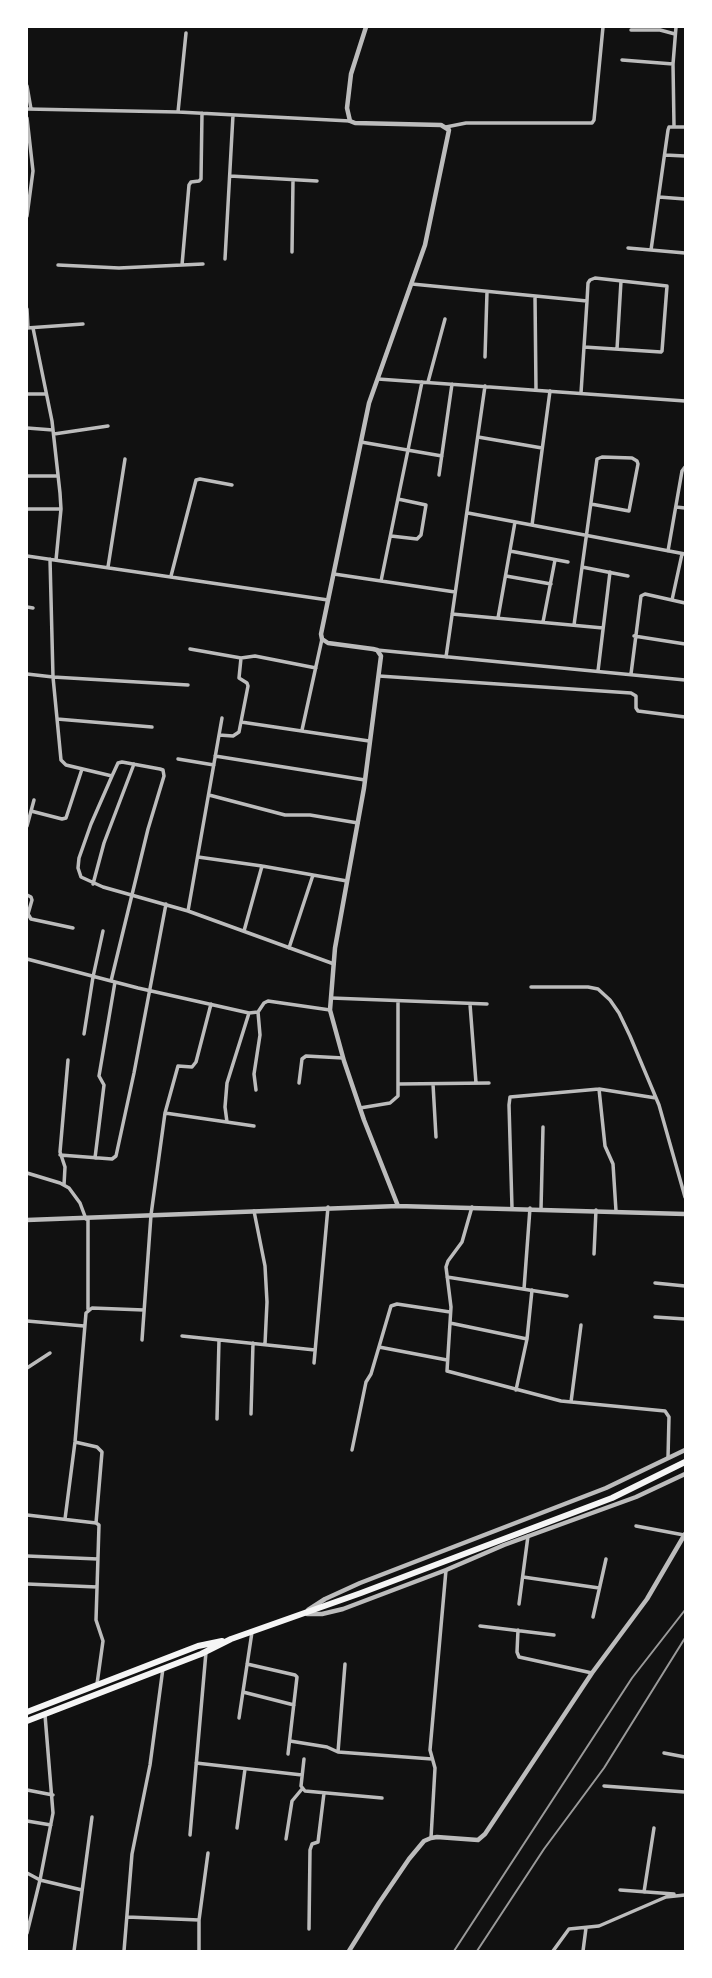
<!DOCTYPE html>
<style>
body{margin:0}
#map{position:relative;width:712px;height:1978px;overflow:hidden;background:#111;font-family:Georgia,serif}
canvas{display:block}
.frame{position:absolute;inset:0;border:28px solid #fff;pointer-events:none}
</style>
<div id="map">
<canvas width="712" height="1978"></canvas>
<div class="frame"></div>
</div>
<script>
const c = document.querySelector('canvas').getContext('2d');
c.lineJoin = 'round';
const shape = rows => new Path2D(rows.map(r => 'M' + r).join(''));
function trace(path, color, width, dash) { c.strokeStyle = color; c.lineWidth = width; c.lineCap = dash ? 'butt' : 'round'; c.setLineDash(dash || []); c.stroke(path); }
const minor = shape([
 [631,30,660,30,675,34],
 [622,60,673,64],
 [27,86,31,109],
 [27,109,178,112,350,121],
 [178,112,186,33],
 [27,118,33,171,27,216],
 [674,126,673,64,676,27],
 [446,127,466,123,592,123,594,120,603,27],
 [665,155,685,156],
 [230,176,317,181],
 [659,197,685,199],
 [628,248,685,253],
 [651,250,668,130,669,127,685,127],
 [292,252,293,180],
 [225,259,233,115],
 [58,265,119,268,203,264],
 [182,265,189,185,191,182,199,181,201,179,202,113],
 [412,284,587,301],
 [535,296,536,390],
 [27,309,28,328],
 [27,328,83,324],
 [33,328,52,421,60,493,61,509,56,560],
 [617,349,621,281],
 [485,357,487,292],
 [378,379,685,401],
 [428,382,445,319],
 [581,393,587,301,588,283,590,280,595,278,667,286,662,351,661,352,584,347],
 [27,394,46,394],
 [27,428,53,430],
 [54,434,108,426],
 [478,437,542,448],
 [361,442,442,456],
 [439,475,452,384],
 [27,476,58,476],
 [676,507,685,508],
 [27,509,61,509],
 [468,513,685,554],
 [532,525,550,391],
 [391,536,417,539,421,535,426,505,398,499],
 [510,551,568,562],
 [668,551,682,471,685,467],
 [27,556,328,600],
 [50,559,53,677,61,760,66,765,112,776,91,824,79,858,78,868,81,877,103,887,188,911,334,964],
 [108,567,125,459],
 [582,567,628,576],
 [334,574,455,592],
 [171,576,196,480,200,479,232,485],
 [506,576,551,584],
 [381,581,422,382],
 [672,600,682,554],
 [27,607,33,608],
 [452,614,603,628],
 [498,618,515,522],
 [543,622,555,560],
 [574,625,597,459,602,457,632,458,637,461,638,464,629,511,591,504],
 [634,636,685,644],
 [190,649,241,658,255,656,316,668],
 [377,650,685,680],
 [446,657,485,386],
 [598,671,610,572],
 [27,674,53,677,188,685],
 [631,674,641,596,645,594,685,603],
 [379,676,631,693,636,696,636,708,638,711,685,717],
 [57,719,152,727],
 [241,722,369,741],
 [302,730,322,639],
 [219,735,233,736,239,732,248,686,247,683,239,678,241,658],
 [215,756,365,780],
 [178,759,214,765],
 [209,795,285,815,310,815,358,823],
 [31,811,62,819,66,818,82,769],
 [27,826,34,800],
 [198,857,262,866,347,881],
 [93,884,104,843,134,764],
 [27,895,31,897,32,900,28,914,31,919,73,928],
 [188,911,222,718],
 [244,931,262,866],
 [289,948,313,875],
 [27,959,138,988,249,1013,258,1012,264,1003,268,1001,330,1010],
 [111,981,148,829,164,776,163,770,160,769,122,762,118,763,112,776],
 [531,987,588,987,598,989,610,1000,619,1013,630,1036,659,1105,685,1197],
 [331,998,487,1004],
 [470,1004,476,1083],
 [84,1034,93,977,103,931],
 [299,1083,302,1059,306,1056,343,1058],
 [399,1084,489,1083],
 [433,1084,436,1137],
 [599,1089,605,1146,613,1164,616,1211],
 [256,1090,254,1074,260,1035,258,1012],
 [360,1108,390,1103,398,1096,398,1002],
 [165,1113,254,1126],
 [227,1122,225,1107,227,1083,249,1013],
 [60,1155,112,1159,116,1156,134,1073,166,904],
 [95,1158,104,1085,99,1076,115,982],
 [27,1173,60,1183,69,1188,80,1203,86,1219],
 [64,1185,65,1167,60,1152,68,1060],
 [472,1207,462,1242,448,1261,446,1267,451,1307,447,1371,561,1401,665,1411,669,1417,668,1458],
 [512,1208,509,1105,510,1097,599,1089,656,1098],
 [541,1209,543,1127],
 [254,1211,265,1266,267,1302,265,1344],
 [594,1254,596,1210],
 [447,1277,567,1296],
 [655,1283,685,1286],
 [524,1289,530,1208],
 [88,1309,88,1218],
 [655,1317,685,1319],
 [27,1321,84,1326],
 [450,1323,527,1339],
 [182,1336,315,1350],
 [142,1340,151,1215,165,1113,178,1066,192,1067,196,1062,211,1004],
 [379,1347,447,1360],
 [314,1363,328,1207],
 [27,1368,50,1353],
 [516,1390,527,1339,532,1290],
 [571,1402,581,1325],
 [251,1414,253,1343],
 [217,1419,219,1340],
 [75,1442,97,1447,102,1452,96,1523],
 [352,1450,366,1382,371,1374,391,1306,397,1304,450,1312],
 [27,1515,96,1523,99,1525,96,1620,103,1641,97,1684],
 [65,1519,75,1442,86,1313,92,1308,144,1310],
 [636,1526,684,1535],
 [27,1556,98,1559],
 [523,1577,599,1588],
 [27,1584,97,1587],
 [519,1604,528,1536],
 [593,1617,606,1559],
 [480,1626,554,1635],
 [518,1630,517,1652,519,1657,592,1673],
 [247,1664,295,1675,297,1677,288,1754],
 [243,1692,294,1705],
 [239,1718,252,1632],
 [290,1741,327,1747,338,1752,432,1759],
 [338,1752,345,1664],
 [664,1753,685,1757],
 [304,1759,301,1786,305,1791,382,1798],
 [196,1763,302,1775],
 [604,1786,685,1792],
 [27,1790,53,1795],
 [27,1821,51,1825],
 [237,1828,245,1769],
 [190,1835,206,1652],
 [431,1838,435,1768,430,1750,446,1570],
 [286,1839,292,1801,302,1789],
 [27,1873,40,1880,82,1890],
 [620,1890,674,1894],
 [644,1892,654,1828],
 [127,1917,199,1920],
 [309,1929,310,1850,312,1844,318,1842,324,1793],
 [27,1933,40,1880,53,1813,45,1715],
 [74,1951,92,1817],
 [124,1951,132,1854,150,1765,163,1668],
 [199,1951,199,1920,208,1853],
 [553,1951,569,1929,599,1926,666,1897,685,1895],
 [583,1951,586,1928]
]);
const tertiary = shape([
 [366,27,351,74,347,108,350,121,355,123,441,125,449,130,425,245,369,403,321,634,322,639,328,643,373,649,377,650,381,656,364,788,335,948,330,1010,344,1061,364,1120,398,1206],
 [27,1220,398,1206,685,1214],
 [308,1610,325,1599,360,1583,606,1488,685,1450],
 [307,1614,322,1614,343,1609,446,1570,504,1545,636,1497,685,1474],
 [349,1951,379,1903,409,1859,424,1841,431,1838,437,1837,478,1840,485,1834,592,1673,647,1599,685,1534]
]);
const trunk = shape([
 [27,1712,198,1646,222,1641],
 [27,1721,201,1654,231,1639,361,1593,612,1498,685,1462]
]);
const rail = shape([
 [454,1951,632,1678,685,1610],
 [477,1951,544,1849,604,1768,685,1638]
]);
trace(minor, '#bcbcbc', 3.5);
trace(tertiary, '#bcbcbc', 4.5);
trace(trunk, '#f5f5f5', 6);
trace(rail, '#9a9a9a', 2);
</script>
